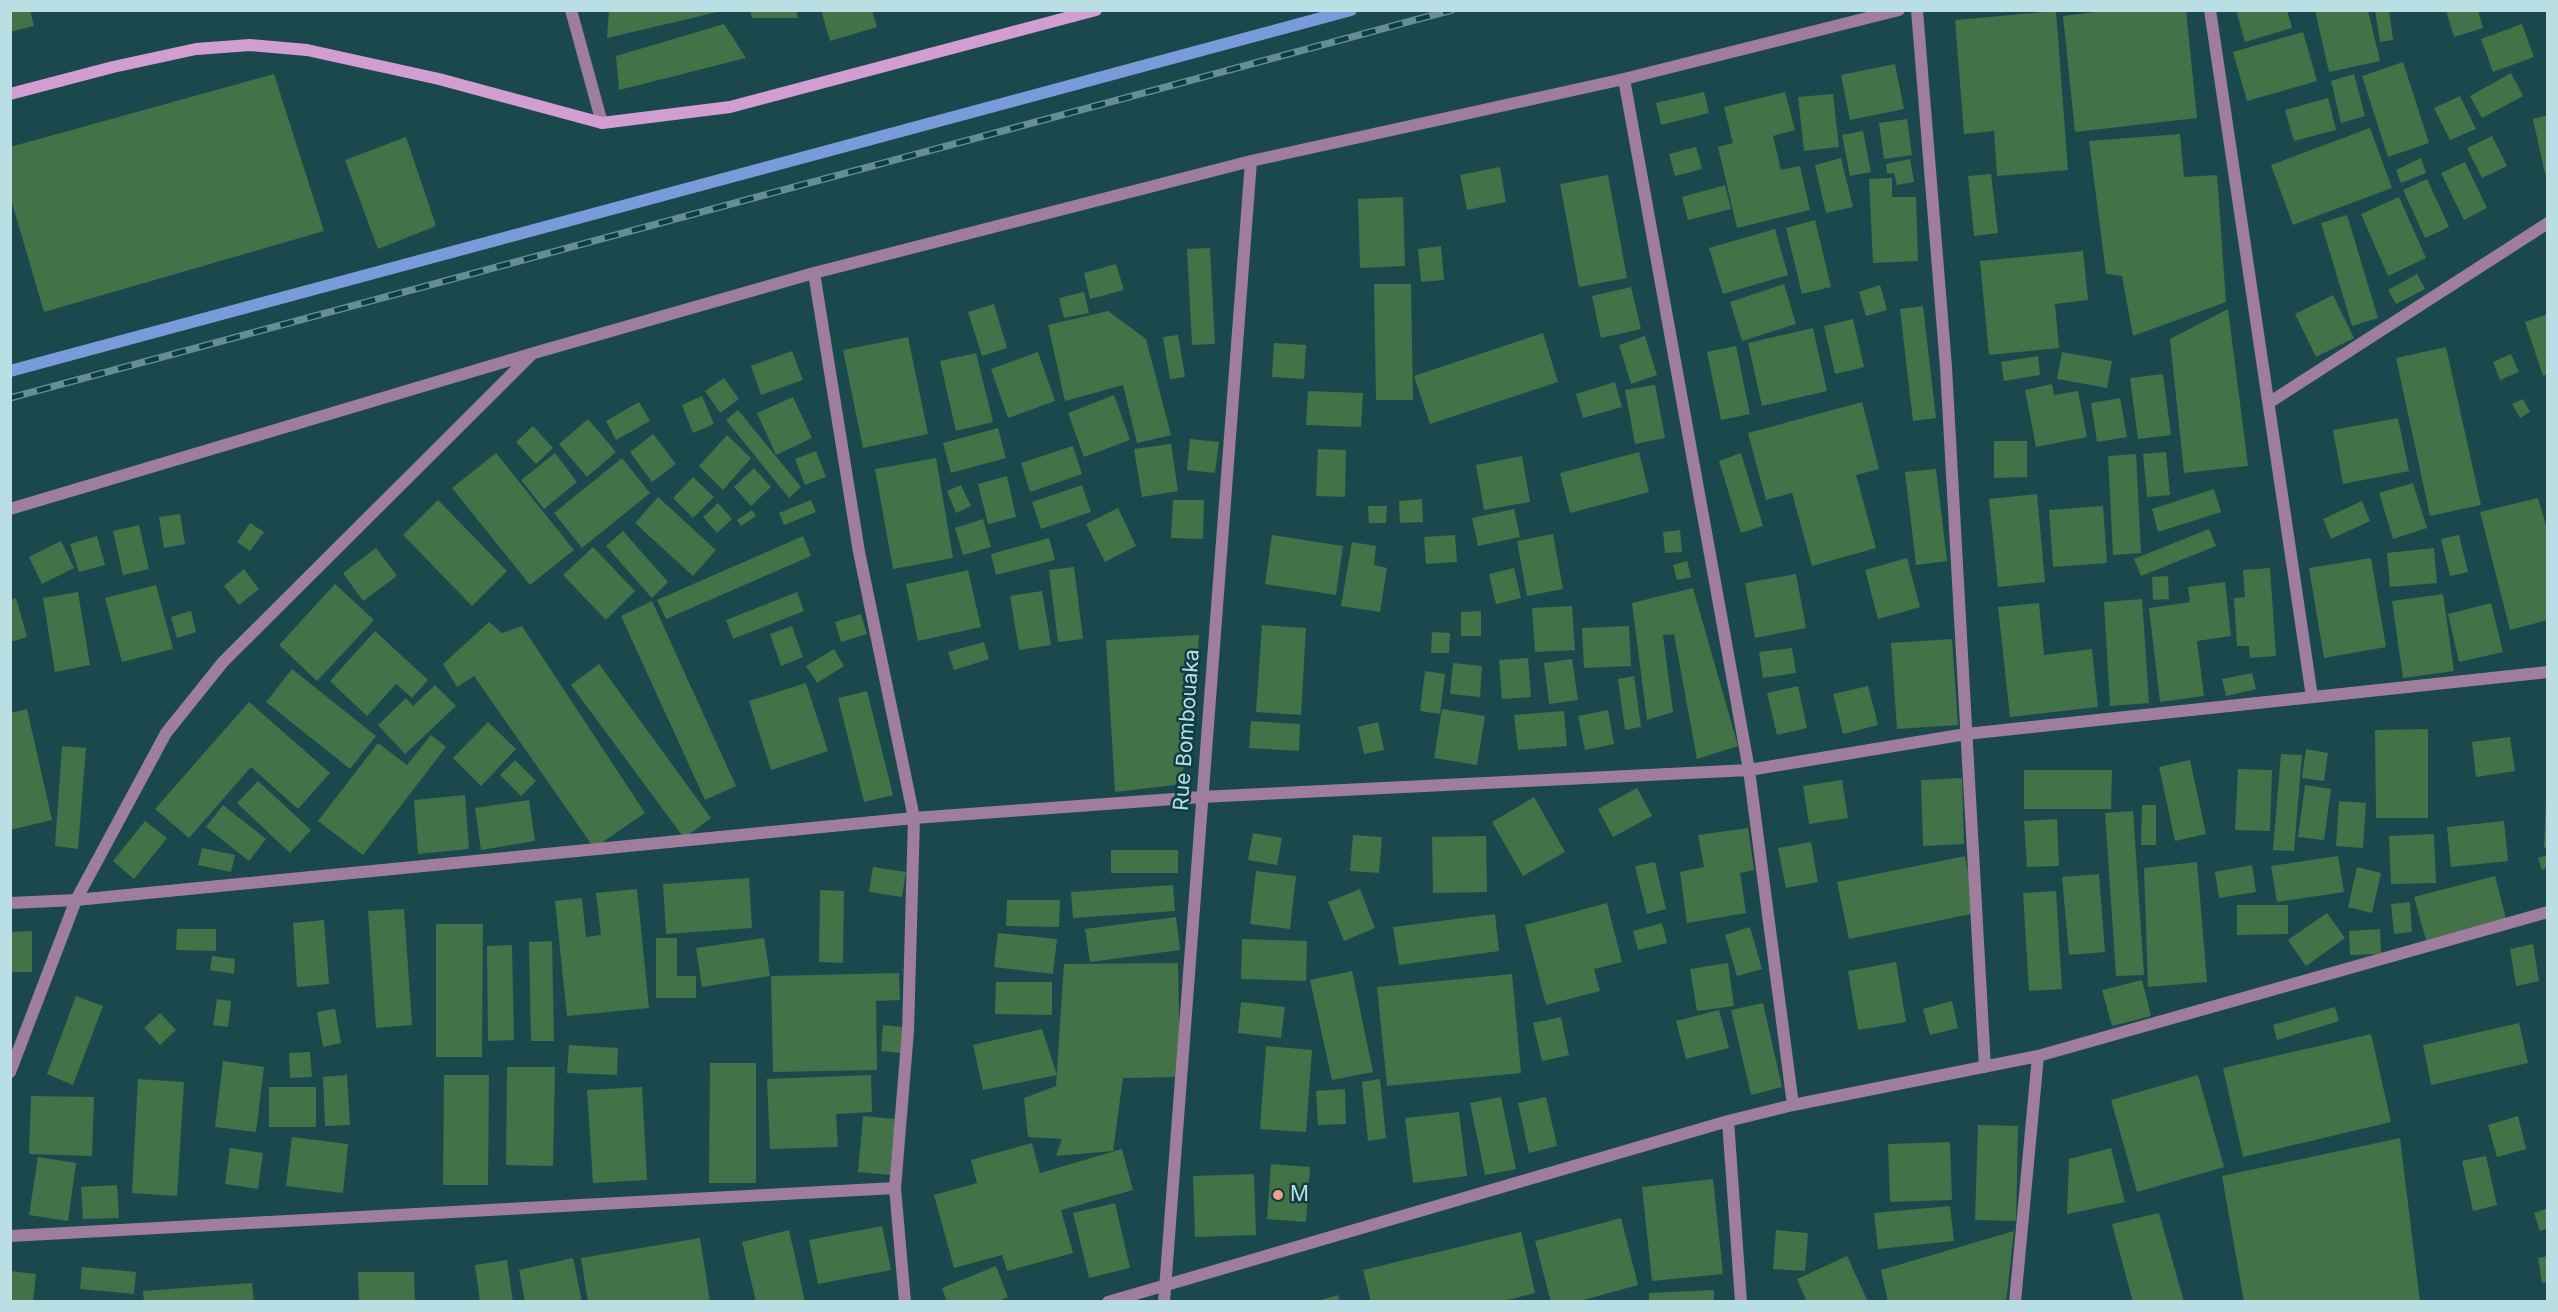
<!DOCTYPE html>
<style>
body{margin:0}
#map{position:relative;width:2558px;height:1312px;overflow:hidden;background:#1b484d;font-family:Inter,sans-serif}
canvas{display:block}
.frame{position:absolute;inset:0;border:12px solid #b9dfe4;pointer-events:none}
</style>
<div id="map">
<canvas width="2558" height="1312"></canvas>
<div class="frame"></div>
</div>
<script>
const c = document.querySelector('canvas').getContext('2d');
c.lineJoin = 'round';
const shape = rows => new Path2D(rows.map(r => 'M' + r).join(''));
function trace(path, color, width, dash) { c.strokeStyle = color; c.lineWidth = width; c.lineCap = dash ? 'butt' : 'round'; c.setLineDash(dash || []); c.stroke(path); }
function fill(path, color) { c.fillStyle = color; c.fill(path, 'evenodd'); }
function drawText(font, color, halo, rows, align = 'center') {
  c.font = font + ' Inter,sans-serif'; c.lineWidth = 5; c.setLineDash([]); c.textBaseline = 'middle'; c.strokeStyle = halo; c.fillStyle = color; for (const [text, x, y, turn = 0] of rows) {
    c.save(); c.translate(x, y); c.rotate((+turn || 0) * Math.PI / 180); c.textAlign = isNaN(turn) ? turn : align; if (halo) c.strokeText(text, 0, 0); c.fillText(text, 0, 0); c.restore();
  }
}
const stream = shape([
 [10,371,1351,10]
]);
const building = shape([
 [10,10,30,10,34,26,10,32],
 [609,10,722,10,722,11,607,38],
 [750,10,796,10,798,18,752,18],
 [821,10,872,10,877,27,830,41],
 [2112,10,2186,10,2197,118,2075,132,2063,16],
 [2236,10,2287,10,2292,28,2245,42],
 [2315,10,2368,10,2380,61,2329,72],
 [2375,10,2389,10,2393,40,2380,42],
 [2446,10,2478,10,2483,28,2454,37],
 [2056,11,2068,170,1997,176,1994,131,1964,134,1955,20],
 [724,24,746,58,619,90,616,56],
 [2522,24,2534,57,2493,72,2481,39],
 [2303,32,2317,81,2247,101,2233,52],
 [2403,62,2429,143,2388,157,2362,76],
 [1895,64,1904,109,1850,120,1841,75],
 [2511,73,2523,96,2482,118,2470,96],
 [274,74,324,231,44,312,10,196,10,147],
 [2354,74,2365,116,2341,123,2331,81],
 [1704,92,1709,113,1661,125,1656,103],
 [1785,92,1795,130,1773,136,1781,170,1800,166,1810,210,1737,228,1718,147,1733,143,1724,107],
 [1833,94,1839,147,1804,151,1798,97],
 [2460,96,2476,129,2450,140,2434,108],
 [2328,98,2336,130,2294,141,2285,110],
 [2548,115,2548,173,2545,174,2533,119],
 [1907,119,1912,155,1884,159,1879,123],
 [2370,128,2392,188,2293,225,2271,165],
 [1863,131,1871,172,1850,176,1842,135],
 [2180,134,2184,177,2217,175,2226,302,2133,336,2122,276,2106,274,2089,141],
 [2492,136,2507,166,2482,178,2467,148],
 [406,137,436,226,378,249,345,160],
 [1696,147,1702,169,1675,176,1669,154],
 [1841,158,1853,207,1826,213,1815,165],
 [2421,158,2426,173,2401,183,2396,170],
 [1910,159,1914,182,1897,185,1894,173,1887,174,1886,164],
 [2465,162,2487,208,2464,220,2441,173],
 [1500,167,1506,202,1467,210,1460,175],
 [1991,174,1998,233,1974,236,1968,176],
 [1608,175,1627,278,1579,287,1560,184],
 [1892,178,1892,197,1916,197,1918,261,1873,263,1869,179],
 [2427,179,2449,227,2425,238,2403,190],
 [1725,185,1731,209,1688,220,1682,197],
 [1403,197,1405,266,1360,268,1358,199],
 [2399,197,2426,258,2388,276,2361,214],
 [2347,215,2378,318,2352,326,2321,223],
 [1815,220,1831,287,1802,294,1786,228],
 [1775,229,1788,275,1723,294,1709,248],
 [1441,246,1444,280,1421,282,1418,249],
 [1210,248,1215,344,1192,345,1187,249],
 [2083,251,2088,300,2055,304,2059,348,1989,355,1980,261],
 [1116,264,1124,290,1090,299,1084,273],
 [2417,274,2425,289,2396,304,2388,290],
 [1374,284,1411,284,1413,400,1376,400],
 [1784,284,1796,324,1742,341,1730,302],
 [1880,285,1887,310,1866,316,1859,292],
 [1631,287,1641,329,1601,338,1592,296],
 [1084,292,1089,313,1064,318,1059,298],
 [2333,295,2354,338,2316,357,2295,314],
 [994,304,1007,348,982,356,968,312],
 [1923,306,1936,418,1913,421,1900,309],
 [2228,309,2248,466,2184,473,2170,339],
 [1108,311,1146,339,1171,435,1137,443,1123,385,1065,401,1048,325],
 [2548,314,2548,374,2543,376,2525,322],
 [1853,319,1864,367,1835,374,1824,326],
 [1813,328,1827,391,1762,406,1748,343],
 [1543,333,1558,382,1430,424,1414,376],
 [1178,335,1185,377,1170,379,1163,337],
 [1645,336,1657,375,1631,384,1619,345],
 [908,337,928,434,863,448,843,350],
 [1274,343,1306,345,1304,379,1272,377],
 [1736,346,1750,414,1721,420,1707,352],
 [2446,347,2481,505,2430,516,2396,358],
 [792,351,803,380,761,395,751,366],
 [1038,352,1055,401,1008,418,991,369],
 [2062,352,2112,361,2107,388,2057,379],
 [976,353,993,422,956,431,940,361],
 [2511,354,2519,372,2500,380,2493,362],
 [2038,356,2040,375,2004,381,2001,362],
 [2163,374,2171,435,2138,439,2130,378],
 [724,378,739,399,720,413,705,391],
 [1615,382,1622,407,1583,418,1576,394],
 [2052,384,2054,395,2078,391,2087,437,2036,447,2025,390],
 [1655,385,1665,438,1635,444,1625,390],
 [1308,391,1363,393,1361,427,1306,425],
 [1114,395,1130,440,1084,457,1068,413],
 [702,396,714,424,693,433,682,405],
 [793,397,812,438,776,455,757,413],
 [2120,398,2127,437,2097,442,2091,403],
 [2523,399,2530,412,2520,418,2512,404],
 [639,402,650,421,616,440,606,421],
 [1862,402,1879,469,1856,475,1876,548,1812,566,1792,493,1766,500,1748,433],
 [738,410,801,487,789,498,726,420],
 [2398,418,2409,471,2343,484,2333,430],
 [588,419,616,452,587,477,559,444],
 [533,426,553,448,536,464,516,442],
 [998,428,1006,458,951,473,943,443],
 [653,434,676,464,652,482,630,452],
 [727,435,751,458,723,490,699,466],
 [1190,439,1219,442,1215,473,1187,470],
 [1994,441,2027,441,2027,477,1994,478],
 [1171,444,1178,491,1142,497,1134,449],
 [1073,446,1082,474,1030,492,1021,463],
 [1318,449,1346,450,1345,497,1316,496],
 [816,451,826,477,805,485,795,459],
 [1639,452,1649,492,1570,513,1560,473],
 [2166,452,2170,495,2147,497,2143,454],
 [496,453,574,550,530,585,452,488],
 [555,453,577,482,544,509,521,480],
 [1741,453,1763,526,1741,533,1719,461],
 [2136,454,2141,553,2113,555,2108,456],
 [1522,456,1530,502,1484,510,1476,465],
 [622,458,650,493,582,548,554,513],
 [936,458,953,558,893,569,875,469],
 [754,468,771,487,751,506,734,487],
 [1936,469,1947,561,1916,565,1905,472],
 [1007,476,1016,517,988,524,978,484],
 [693,477,714,497,693,518,673,498],
 [2413,483,2427,528,2393,539,2379,493],
 [961,485,971,506,956,513,947,491],
 [1082,485,1091,512,1041,529,1032,502],
 [2214,489,2221,512,2158,532,2152,509],
 [2037,494,2045,582,1998,587,1989,499],
 [658,497,716,550,693,576,635,523],
 [2538,498,2548,533,2548,620,2510,630,2480,512],
 [1422,499,1423,522,1400,523,1399,501],
 [438,500,507,571,472,606,403,535],
 [811,500,816,512,784,525,779,513],
 [1173,500,1204,500,1203,539,1171,538],
 [2362,501,2370,521,2331,539,2323,519],
 [718,503,732,519,717,533,703,517],
 [1368,506,1387,506,1386,523,1369,523],
 [2103,506,2107,563,2053,567,2049,510],
 [1118,508,1136,546,1105,562,1086,524],
 [1514,509,1520,537,1478,546,1472,518],
 [752,510,756,516,741,526,737,520],
 [180,514,185,544,164,548,159,517],
 [983,519,991,547,963,555,955,528],
 [250,523,264,532,250,551,237,542],
 [139,525,149,569,123,575,113,531],
 [2209,529,2216,546,2141,576,2134,559],
 [1680,530,1682,552,1665,553,1663,532],
 [623,531,668,582,652,598,606,546],
 [1553,534,1563,589,1527,596,1517,541],
 [1272,535,1343,546,1336,595,1265,584],
 [1455,535,1457,562,1426,564,1424,537],
 [2459,535,2468,572,2450,576,2441,539],
 [97,536,105,565,79,572,70,544],
 [803,536,811,556,666,619,657,600],
 [1049,538,1055,560,996,575,991,554],
 [61,541,74,568,42,584,29,557],
 [1352,542,1376,546,1374,565,1387,568,1380,612,1341,606],
 [593,547,635,591,606,620,563,575],
 [376,548,397,576,363,601,343,573],
 [2434,548,2437,583,2390,587,2387,553],
 [1907,558,1920,607,1878,619,1865,570],
 [2371,558,2386,647,2324,658,2309,568],
 [1687,561,1691,577,1677,580,1673,565],
 [1074,567,1083,639,1058,642,1049,570],
 [1514,568,1521,598,1496,604,1489,574],
 [2270,568,2276,656,2250,658,2249,646,2237,646,2234,598,2245,597,2243,570],
 [244,569,259,589,239,605,224,586],
 [968,570,981,627,918,641,906,584],
 [1796,574,1806,628,1755,638,1745,583],
 [2168,576,2169,599,2153,600,2152,577],
 [2225,582,2231,636,2197,641,2204,696,2160,702,2149,608,2190,602,2188,587],
 [335,584,374,620,317,681,279,645],
 [156,585,173,649,122,662,105,598],
 [1693,588,1738,746,1697,759,1674,634,1663,635,1673,712,1647,720,1632,603],
 [1042,591,1051,645,1019,650,1010,596],
 [78,592,90,665,55,672,43,598],
 [797,592,804,611,733,639,726,620],
 [2443,594,2454,671,2403,678,2392,601],
 [16,598,27,637,10,642,10,600],
 [2142,599,2149,703,2110,706,2104,602],
 [652,601,736,786,705,800,621,616],
 [2039,603,2044,655,2092,649,2098,707,2010,717,1998,607],
 [2491,603,2503,652,2459,662,2448,614],
 [1572,606,1575,650,1535,652,1532,608],
 [191,611,196,632,177,638,171,617],
 [1481,611,1481,636,1461,636,1461,612],
 [861,614,867,634,841,642,835,622],
 [489,622,502,633,522,626,645,813,594,848,474,676,457,687,443,664],
 [1262,625,1306,628,1301,715,1256,712],
 [792,626,803,657,781,666,770,634],
 [1629,626,1631,666,1584,668,1582,628],
 [375,631,428,680,412,698,396,684,367,716,330,681],
 [1432,632,1450,633,1449,653,1431,653],
 [1199,635,1190,756,1175,785,1115,792,1106,640],
 [1952,639,1958,725,1897,729,1891,643],
 [984,642,989,659,954,670,948,652],
 [1792,648,1796,673,1763,678,1759,652],
 [834,649,844,666,817,683,806,666],
 [1528,658,1531,697,1502,699,1499,660],
 [1572,659,1578,700,1549,704,1544,663],
 [1453,663,1482,666,1480,697,1450,694],
 [599,664,711,818,684,838,571,685],
 [292,669,376,736,350,769,266,702],
 [1425,671,1445,674,1440,714,1420,711],
 [2252,673,2256,689,2226,696,2222,679],
 [1634,676,1641,727,1625,730,1618,679],
 [806,683,828,751,771,770,749,701],
 [435,685,456,706,405,754,378,725,406,698,413,706],
 [1798,686,1807,728,1777,735,1767,693],
 [1868,686,1878,725,1843,734,1833,694],
 [867,691,893,795,864,802,838,698],
 [249,702,330,773,298,809,251,767,189,838,155,809],
 [27,709,52,820,10,830,10,713],
 [1442,709,1485,716,1477,765,1434,758],
 [1608,710,1614,744,1585,750,1578,716],
 [1564,711,1567,746,1518,750,1514,715],
 [1251,721,1300,724,1299,751,1249,748],
 [488,722,516,749,481,786,453,758],
 [1378,722,1384,750,1364,754,1358,727],
 [2428,729,2428,818,2376,818,2375,730],
 [431,735,446,747,363,855,318,821,378,743,407,765],
 [2510,737,2515,771,2476,777,2472,742],
 [62,746,86,748,78,849,55,846],
 [2306,749,2328,753,2324,781,2302,778],
 [2281,754,2302,755,2294,851,2273,850],
 [515,760,536,781,521,796,500,775],
 [2190,760,2206,834,2175,841,2159,767],
 [2238,769,2272,770,2270,831,2235,830],
 [2024,770,2112,770,2111,809,2024,809],
 [1962,778,1964,844,1923,846,1921,780],
 [1842,780,1848,818,1809,824,1803,786],
 [258,781,311,830,290,853,237,803],
 [2305,785,2331,789,2324,840,2298,837],
 [1637,788,1652,816,1613,837,1598,809],
 [465,795,469,849,418,854,414,800],
 [1534,797,1565,852,1523,876,1492,822],
 [529,800,535,841,481,850,475,808],
 [2339,801,2366,803,2363,848,2336,846],
 [2546,802,2548,802,2548,848,2544,847],
 [223,805,266,839,249,861,206,827],
 [2142,805,2156,805,2156,845,2141,845],
 [2133,811,2144,975,2116,976,2105,813],
 [2057,819,2059,866,2027,867,2024,821],
 [145,821,167,838,134,879,113,861],
 [2504,821,2508,861,2451,867,2447,827],
 [1748,828,1754,870,1740,873,1746,913,1687,923,1680,872,1704,867,1698,835],
 [1253,833,1282,838,1277,865,1248,860],
 [2434,834,2436,883,2391,884,2389,836],
 [1353,835,1382,837,1379,873,1350,871],
 [1486,836,1487,892,1433,893,1432,837],
 [1811,842,1818,882,1786,888,1778,848],
 [202,848,235,855,231,872,198,865],
 [1111,850,1178,850,1178,873,1111,873],
 [2548,855,2548,867,2542,870,2538,858],
 [1965,856,1976,913,1849,939,1837,882],
 [2338,856,2344,892,2277,902,2271,866],
 [1655,862,1666,909,1647,914,1635,866],
 [2197,862,2207,982,2148,987,2144,868],
 [2252,865,2256,892,2219,898,2215,872],
 [873,867,906,872,902,897,869,892],
 [2357,867,2381,873,2372,913,2348,907],
 [1256,871,1296,876,1290,929,1250,924],
 [2099,874,2105,952,2069,955,2062,877],
 [2495,876,2506,919,2426,940,2414,897],
 [749,878,752,928,666,934,663,884],
 [1173,885,1175,911,1073,918,1071,892],
 [637,889,649,1008,567,1016,555,901,582,898,586,937,601,935,596,893],
 [1360,889,1375,928,1344,941,1328,902],
 [820,890,844,891,843,963,819,962],
 [2056,891,2062,989,2029,991,2023,893],
 [1007,900,1060,900,1059,927,1006,926],
 [2410,902,2412,932,2394,934,2391,904],
 [1607,903,1622,962,1594,969,1600,991,1546,1005,1525,925],
 [2237,905,2288,905,2288,934,2237,935],
 [404,909,412,1025,376,1028,368,911],
 [2327,913,2345,938,2306,966,2288,940],
 [1495,914,1499,951,1399,965,1393,927],
 [1176,917,1180,950,1090,962,1085,929],
 [324,920,329,984,297,987,293,923],
 [1662,923,1667,943,1638,950,1633,931],
 [436,924,483,924,482,1057,436,1057],
 [1750,927,1762,969,1737,976,1725,935],
 [177,929,216,929,216,951,176,950],
 [2380,929,2381,954,2350,955,2349,931],
 [32,931,32,972,10,972,10,932],
 [998,933,1057,939,1053,974,994,967],
 [656,938,677,938,677,976,696,976,696,998,656,998],
 [764,938,770,976,702,987,696,948],
 [1242,939,1307,941,1306,981,1241,979],
 [552,941,554,1041,531,1041,529,942],
 [2533,944,2539,981,2516,986,2510,949],
 [512,945,514,1040,488,1041,487,946],
 [212,956,235,959,234,974,210,970],
 [1896,962,1906,1022,1858,1030,1848,971],
 [1178,963,1180,1077,1123,1078,1113,1151,1056,1156,1062,1139,1028,1137,1024,1098,1056,1086,1064,964],
 [1728,963,1734,1006,1697,1011,1690,969],
 [1352,971,1373,1072,1332,1080,1310,980],
 [899,973,900,1000,876,1001,877,1070,773,1072,771,976],
 [1512,974,1521,1073,1387,1086,1377,987],
 [2142,980,2151,1016,2112,1026,2102,990],
 [996,982,1052,982,1052,1015,995,1014],
 [76,996,103,1006,73,1085,47,1074],
 [217,999,231,1001,228,1027,213,1025],
 [1952,1001,1958,1028,1930,1035,1923,1009],
 [1241,1002,1285,1007,1281,1038,1238,1033],
 [1763,1003,1782,1087,1751,1095,1731,1010],
 [2335,1007,2339,1021,2277,1040,2273,1025],
 [335,1009,341,1043,323,1047,317,1012],
 [1719,1010,1729,1048,1686,1059,1676,1021],
 [160,1013,176,1030,160,1045,144,1028],
 [1561,1017,1569,1055,1542,1061,1533,1023],
 [2519,1023,2528,1063,2431,1085,2423,1045],
 [883,1025,903,1027,901,1053,881,1051],
 [1042,1029,1057,1075,983,1090,973,1045],
 [2371,1034,2391,1122,2243,1157,2223,1068],
 [569,1045,618,1048,617,1075,567,1073],
 [1266,1046,1312,1050,1306,1132,1260,1129],
 [310,1052,312,1077,290,1078,289,1053],
 [223,1061,264,1067,256,1132,215,1127],
 [710,1063,756,1063,756,1183,709,1183],
 [507,1067,555,1067,553,1166,506,1165],
 [347,1075,350,1125,325,1126,323,1077],
 [444,1075,489,1075,488,1185,443,1185],
 [871,1075,872,1112,836,1114,838,1147,770,1149,767,1079],
 [2198,1075,2224,1167,2137,1192,2111,1100],
 [138,1079,184,1082,177,1196,132,1193],
 [1380,1079,1386,1138,1368,1141,1362,1082],
 [269,1087,316,1087,316,1127,269,1127],
 [642,1087,647,1180,593,1183,587,1090],
 [1345,1089,1346,1124,1318,1125,1316,1091],
 [31,1096,94,1097,92,1156,29,1154],
 [1501,1097,1516,1169,1485,1175,1470,1103],
 [1546,1097,1557,1146,1529,1153,1518,1103],
 [1459,1112,1467,1176,1413,1183,1405,1118],
 [863,1116,895,1119,890,1175,858,1172],
 [2518,1116,2526,1149,2497,1157,2488,1125],
 [1978,1125,2018,1126,2016,1221,1975,1220],
 [292,1137,348,1144,343,1193,286,1186],
 [2400,1138,2420,1302,2244,1302,2222,1176],
 [1950,1142,1952,1200,1890,1202,1888,1144],
 [1032,1143,1040,1173,1122,1149,1133,1190,1061,1210,1073,1253,1007,1271,1002,1255,954,1268,934,1195,977,1183,971,1160],
 [230,1148,263,1153,258,1189,225,1184],
 [2111,1148,2125,1202,2067,1214,2069,1159],
 [2486,1156,2497,1205,2473,1211,2462,1161],
 [38,1157,76,1163,68,1221,29,1215],
 [1271,1164,1310,1167,1306,1222,1267,1219],
 [1254,1174,1256,1235,1195,1237,1193,1176],
 [1713,1179,1723,1274,1652,1281,1642,1187],
 [117,1185,119,1218,83,1219,81,1187],
 [1115,1203,1130,1268,1089,1278,1073,1213],
 [1950,1206,1954,1241,1878,1249,1874,1213],
 [2548,1208,2548,1228,2540,1231,2534,1213],
 [2159,1213,2184,1302,2133,1302,2112,1224],
 [1621,1218,1638,1285,1576,1302,1551,1302,1535,1241],
 [882,1226,891,1270,818,1284,809,1240],
 [789,1230,805,1302,756,1302,742,1242],
 [1776,1230,1808,1233,1805,1271,1773,1269],
 [2014,1231,2006,1302,1888,1302,1881,1270],
 [1521,1232,1535,1293,1499,1302,1371,1302,1363,1270],
 [700,1238,710,1302,588,1302,581,1258],
 [1847,1256,1868,1302,1807,1302,1797,1279],
 [2548,1256,2548,1282,2542,1283,2538,1258],
 [573,1258,582,1302,525,1302,519,1270],
 [507,1260,513,1302,480,1302,475,1265],
 [996,1266,1008,1297,996,1302,947,1302,942,1288],
 [82,1267,136,1272,134,1294,80,1289],
 [10,1271,36,1274,33,1302,10,1302],
 [358,1272,414,1272,415,1302,359,1302],
 [252,1283,254,1302,144,1302,143,1291],
 [1714,1290,1714,1302,1649,1302,1649,1293],
 [1338,1295,1340,1302,1317,1302,1317,1301]
]);
const street = shape([
 [571,10,602,123],
 [1917,10,1946,367,1985,1067],
 [2210,10,2312,697],
 [1624,79,1749,770,1793,1105],
 [814,273,859,552,914,818,908,1031,895,1188,905,1302],
 [2270,402,2548,223],
 [10,509,534,353,814,273,1251,161,1624,79,1899,10],
 [10,903,76,900,914,818,1201,797,1749,770,1966,734,2548,672],
 [10,1072,76,900,166,733,223,662,532,354],
 [1728,1121,1741,1302],
 [10,1236,895,1188],
 [1108,1302,1728,1121,1793,1105,2038,1056,2548,912],
 [1164,1302,1251,161],
 [2015,1302,2038,1056]
]);
const secondary = shape([
 [10,94,113,67,196,49,250,45,307,50,439,79,602,123,730,107,1096,10]
]);
const rail = shape([
 [10,398,1452,10]
]);
const markers = [
 [1278,1195,6,"#f59c92"]
];
const streetNames = [
 ["Rue Bombouaka",1187,730,-86]
];
const poiNames = [
 ["M",1290,1195]
];
trace(stream, '#799bd9', 12);
fill(building, '#437148');
trace(street, '#9e7d9d', 12);
trace(secondary, '#d29ed2', 12);
trace(rail, '#658f94', 7);
trace(rail, '#0f3d43', 4.5, [14]);
for (const [x, y, r, color] of markers) { const dot = new Path2D(); dot.arc(x, y, r, 0, 2 * Math.PI); c.fillStyle = color; c.fill(dot); trace(dot, '#0f3d43', 2); }
drawText('21px', '#b9dfe4', '#0f3d43', streetNames);
drawText('21px', '#b9dfe4', '#0f3d43', poiNames, 'left');
</script>
